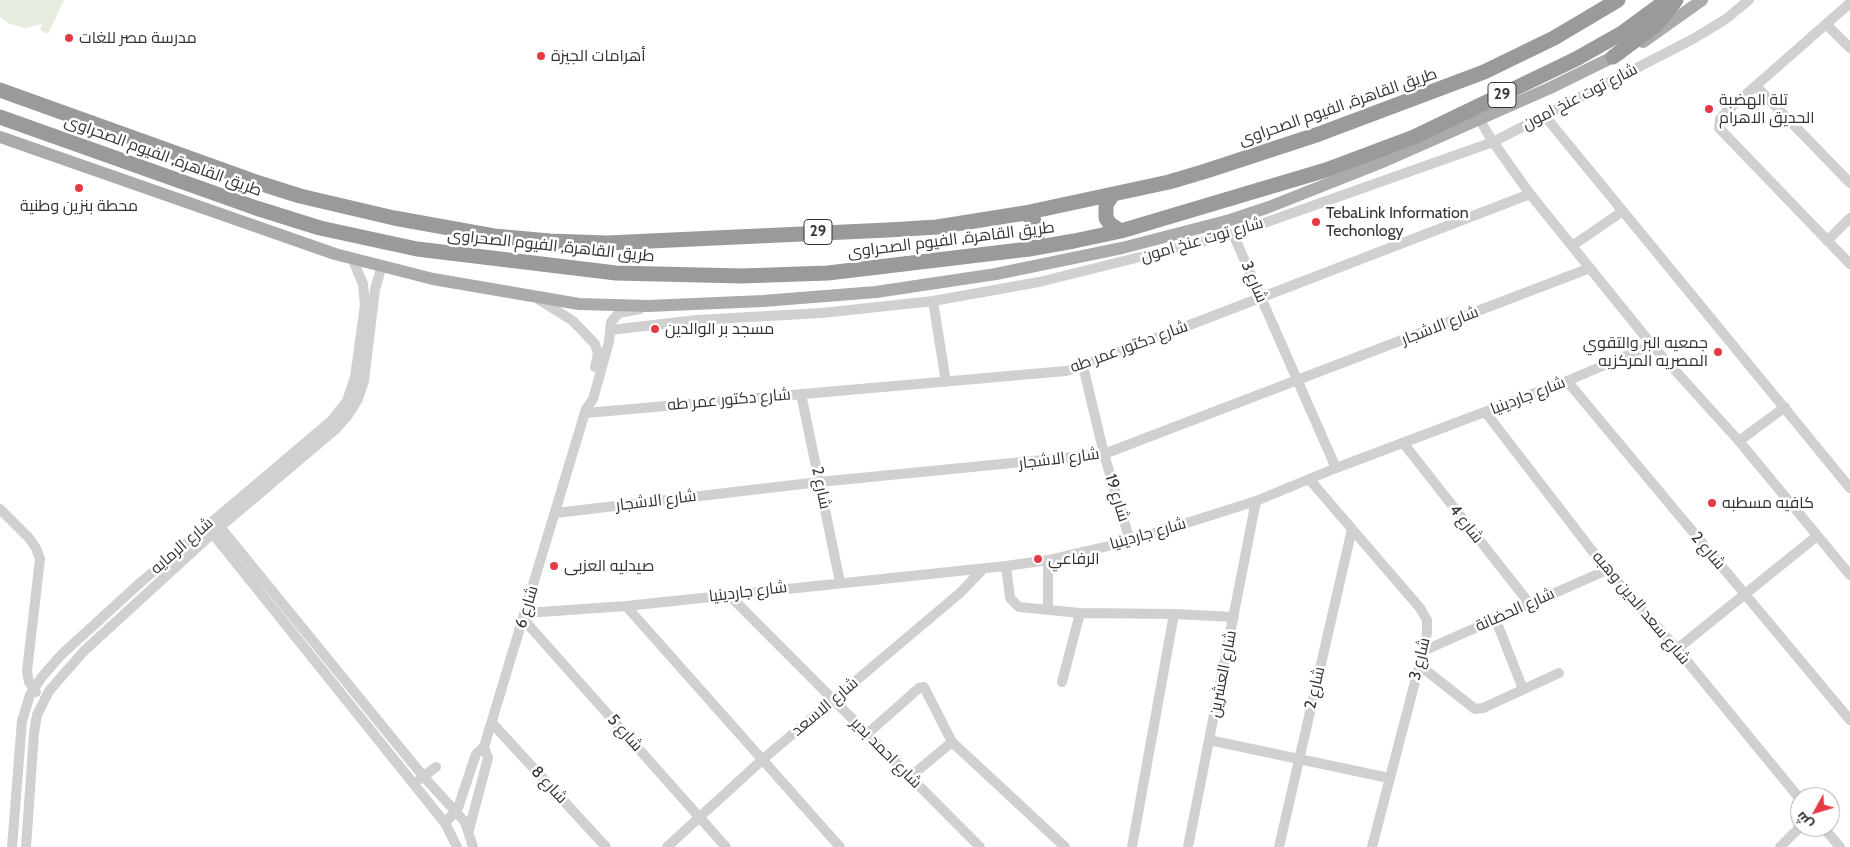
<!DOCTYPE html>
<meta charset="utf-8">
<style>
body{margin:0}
#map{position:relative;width:1850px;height:847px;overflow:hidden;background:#fff;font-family:Cabin,Cairo,sans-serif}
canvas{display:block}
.north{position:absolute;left:1790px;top:787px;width:50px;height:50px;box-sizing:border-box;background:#fff;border:1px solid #adadad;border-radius:50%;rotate:231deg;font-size:14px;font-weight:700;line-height:20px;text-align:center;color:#333}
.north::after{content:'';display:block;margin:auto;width:18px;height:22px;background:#e63946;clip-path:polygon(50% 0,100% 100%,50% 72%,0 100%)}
</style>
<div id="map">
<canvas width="1850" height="847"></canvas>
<div class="north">ش</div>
</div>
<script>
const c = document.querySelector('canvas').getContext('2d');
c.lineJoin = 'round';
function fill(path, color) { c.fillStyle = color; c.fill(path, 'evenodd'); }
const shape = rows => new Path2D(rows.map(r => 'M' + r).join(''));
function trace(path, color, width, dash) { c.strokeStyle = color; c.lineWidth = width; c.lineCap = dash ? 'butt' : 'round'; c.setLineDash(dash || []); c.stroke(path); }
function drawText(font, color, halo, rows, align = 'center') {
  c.font = font + ' Cabin,Cairo,sans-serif'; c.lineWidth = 5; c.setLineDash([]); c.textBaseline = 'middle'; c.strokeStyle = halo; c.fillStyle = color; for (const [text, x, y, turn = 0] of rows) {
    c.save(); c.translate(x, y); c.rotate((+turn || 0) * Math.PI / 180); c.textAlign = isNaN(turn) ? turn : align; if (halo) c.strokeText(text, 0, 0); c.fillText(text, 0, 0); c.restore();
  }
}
const green = shape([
 [0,0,64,0,48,34,40,30,42,24,25,28,10,24,0,17]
]);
const minor = shape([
 [1850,3,1727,111,1720,119,1719,128,1850,264],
 [1826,24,1850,48],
 [1756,86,1850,183],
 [1544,115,1850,488],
 [1479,119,1493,142,1530,194,1652,345,1739,441,1850,575],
 [1233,234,1336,468],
 [1827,241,1850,218],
 [1572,246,1623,211],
 [538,299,573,321,595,344,598,354,595,367],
 [933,301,946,382],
 [610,330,697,320,822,313,933,301,1039,282,1233,234,1493,142,1693,39,1726,19,1749,0],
 [1083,366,1104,454,1130,541],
 [1567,381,1850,720],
 [801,394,840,582],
 [586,413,1066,371,1083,366,1530,194],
 [1486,413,1607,570,1677,649,1800,799],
 [1739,441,1785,407],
 [1404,444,1529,603],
 [1309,479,1420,608,1427,620,1427,633,1423,651,1372,847],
 [0,509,29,538,36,548,40,559,27,671,29,682,36,692],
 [556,513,819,482,1104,454,1590,268],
 [216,522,423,776,465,822,473,847],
 [209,529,445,823,457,847],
 [1048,560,1048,610],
 [1006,566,1010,598,1019,607,1080,613,1174,614,1234,617],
 [729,595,980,847],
 [626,606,840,847],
 [526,613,626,606,1006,566,1048,560,1130,541,1256,501,1336,468,1567,381,1652,345],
 [1495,618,1523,689],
 [524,620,726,847],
 [1677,649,1817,536],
 [1423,651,1607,570],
 [1419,665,1475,709,1483,708,1559,673],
 [1062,682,1080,613],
 [492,723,606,847],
 [867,734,919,688,924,687,952,742,1065,847],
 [1209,740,1389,778],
 [910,777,952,742],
 [420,779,436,767],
 [445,823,458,808,476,754,484,747,586,409,593,399,609,342,611,322,619,313,640,309],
 [1823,827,1840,847],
 [469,830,488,758,484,747],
 [12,847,22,721,30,695,41,678,61,655,141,582,331,421,347,401,355,377,365,305,363,284,352,258],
 [26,847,34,733,37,715,49,691,84,651,213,533,336,429,348,415,358,399,364,381,375,289,382,266],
 [667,847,763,759,960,593,984,568],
 [1132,847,1174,614],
 [1188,847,1256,501],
 [1279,847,1352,529],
 [1780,847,1800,827]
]);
const major = shape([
 [1643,42,1702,0],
 [0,137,335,254,433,279,579,304,648,306,763,301,876,292,996,274,1122,248,1230,220,1269,207,1380,163,1550,88,1621,53]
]);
const highway = shape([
 [1613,57,1656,25,1676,0],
 [0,90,259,183,300,196,394,218,494,236,550,241,607,243,888,230,937,227,1025,213,1169,182,1206,171,1319,134,1484,72,1554,38,1618,0],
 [0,117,256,208,320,228,417,249,616,273,742,276,828,273,1029,249,1074,241,1121,231,1326,170,1414,137,1576,59,1622,33,1667,0],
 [1113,194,1106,205,1106,218,1110,224,1121,231],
 [1025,213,1033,219,1038,230,1036,240,1029,249]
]);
const markers = [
 [69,38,5,"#e63946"],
 [541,56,5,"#e63946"],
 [1709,109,5,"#e63946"],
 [79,188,5,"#e63946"],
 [1316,222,5,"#e63946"],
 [655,329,5,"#e63946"],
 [1718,352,5,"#e63946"],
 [1712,503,5,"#e63946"],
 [1038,559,5,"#e63946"],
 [554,566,5,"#e63946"]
];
const shields = [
 [1502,95,28],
 [818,232,28]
];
const shieldNames = [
 ["29",1502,95],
 ["29",818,232]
];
const poiNames = [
 ["مدرسة مصر للغات",79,38],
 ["أهرامات الجيزة",551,56],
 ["تلة الهضبة",1719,100],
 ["الحديق الاهرام",1719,118],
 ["محطة بنزين وطنية",79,206,"center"],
 ["TebaLink Information",1326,213],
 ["Techonlogy",1326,231],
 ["مسجد بر الوالدين",665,329],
 ["جمعيه البر والتقوي",1708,343,"right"],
 ["المصريه المركزيه",1708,361,"right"],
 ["كافيه مسطبه",1722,503],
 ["الرفاعي",1048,559],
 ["صيدليه العزبى",564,566]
];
const streetNames = [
 ["شارع توت عنخ امون",1580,97,-27],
 ["طريق القاهرة, الفيوم الصحراوى",1338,107,-19],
 ["طريق القاهرة, الفيوم الصحراوى",163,156,20],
 ["طريق القاهرة, الفيوم الصحراوى",951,240,-7],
 ["شارع توت عنخ امون",1202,240,-16],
 ["طريق القاهرة, الفيوم الصحراوى",551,246,6],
 ["شارع 3",1254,282,67],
 ["شارع الاشجار",1440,326,-21],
 ["شارع دكتور عمر طه",1129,347,-20],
 ["شارع جاردينيا",1528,396,-21],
 ["شارع دكتور عمر طه",729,400,-5],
 ["شارع الاشجار",1059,459,-7],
 ["شارع 2",821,488,78],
 ["شارع 19",1117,498,73],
 ["شارع الاشجار",656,501,-7],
 ["شارع 4",1466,524,52],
 ["شارع جاردينيا",1148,534,-16],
 ["شارع الرمايه",182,546,-41],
 ["شارع 2",1708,551,50],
 ["شارع جاردينيا",748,592,-7],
 ["شارع 6",527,607,-73],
 ["شارع سعد الدين وهبه",1641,608,50],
 ["شارع الحضانة",1515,610,-24],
 ["شارع 3",1420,659,-76],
 ["شارع العشرين",1223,674,-79],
 ["شارع 2",1315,688,-77],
 ["شارع الاسعد",825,707,-40],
 ["شارع 5",625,733,48],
 ["شارع احمد بدير",886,753,45],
 ["شارع 8",549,785,47]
];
fill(green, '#e6ecdf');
trace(minor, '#d0d0d0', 10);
trace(major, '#ababab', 12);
trace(highway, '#9a9a9a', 15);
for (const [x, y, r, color] of markers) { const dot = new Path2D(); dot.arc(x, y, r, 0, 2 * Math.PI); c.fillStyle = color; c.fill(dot); trace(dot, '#fff', 2); }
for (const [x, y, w] of shields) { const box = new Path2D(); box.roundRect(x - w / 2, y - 12.5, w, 25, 4); c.fillStyle = '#fff'; c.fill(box); trace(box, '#333', 1); }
drawText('bold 15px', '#333', null, shieldNames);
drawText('16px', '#333', '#fff', poiNames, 'left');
drawText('16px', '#333', '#fff', streetNames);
</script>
